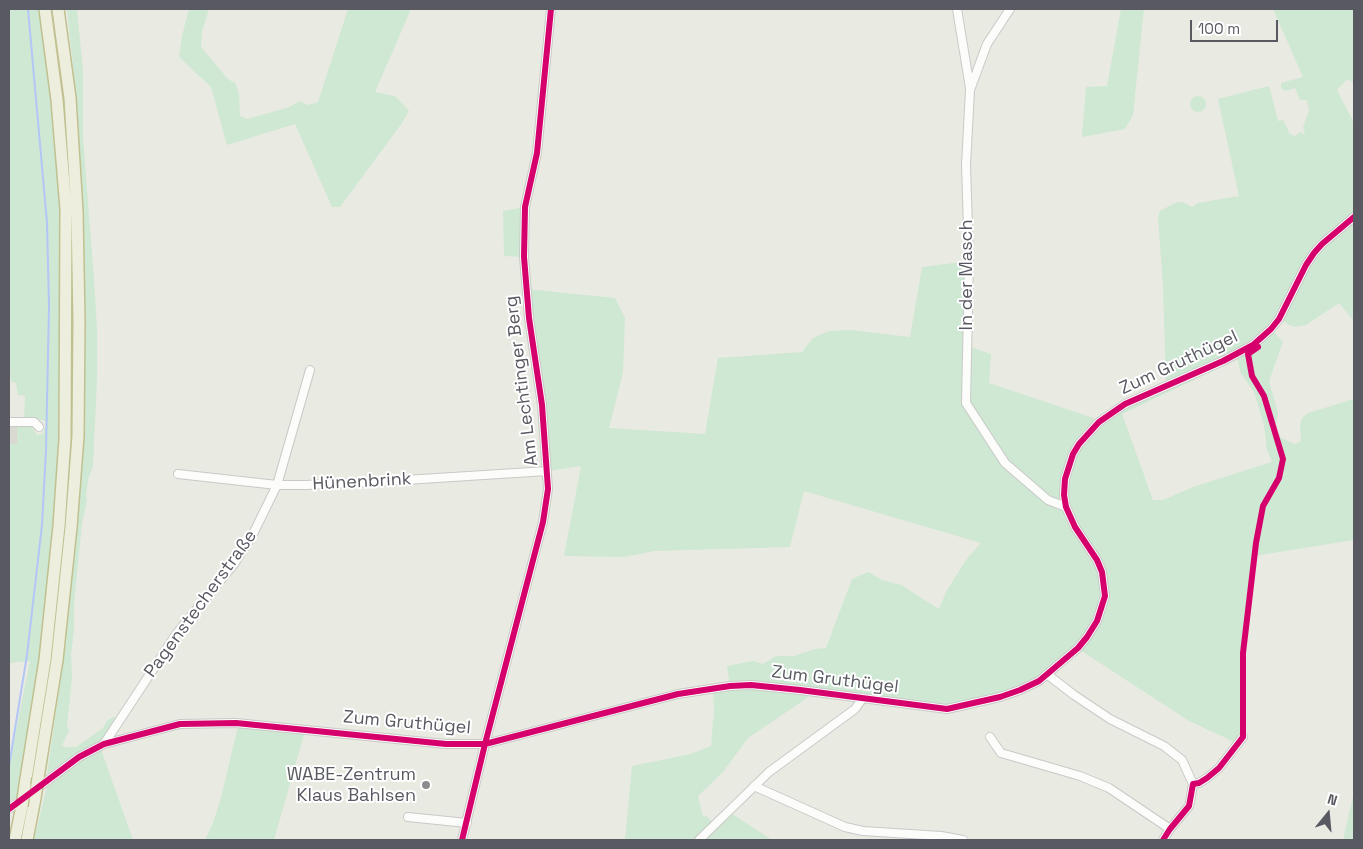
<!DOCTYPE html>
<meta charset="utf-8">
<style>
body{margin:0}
#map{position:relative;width:1363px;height:849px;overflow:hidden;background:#e9eae2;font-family:"Space Grotesk",sans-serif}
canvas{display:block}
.frame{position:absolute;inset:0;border:10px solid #585961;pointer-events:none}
.north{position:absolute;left:1303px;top:789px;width:50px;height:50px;-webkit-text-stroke:4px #fff;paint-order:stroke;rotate:17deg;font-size:14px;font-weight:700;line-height:20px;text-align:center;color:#585961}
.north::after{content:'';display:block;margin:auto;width:18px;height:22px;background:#585961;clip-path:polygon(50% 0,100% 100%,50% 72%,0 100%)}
.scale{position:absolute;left:1190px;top:20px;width:88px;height:22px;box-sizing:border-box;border:2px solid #585961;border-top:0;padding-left:6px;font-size:15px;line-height:18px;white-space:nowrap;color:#585961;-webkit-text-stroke:4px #fff;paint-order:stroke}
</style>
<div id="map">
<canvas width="1363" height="849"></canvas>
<div class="frame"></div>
<div class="north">N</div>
<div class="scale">100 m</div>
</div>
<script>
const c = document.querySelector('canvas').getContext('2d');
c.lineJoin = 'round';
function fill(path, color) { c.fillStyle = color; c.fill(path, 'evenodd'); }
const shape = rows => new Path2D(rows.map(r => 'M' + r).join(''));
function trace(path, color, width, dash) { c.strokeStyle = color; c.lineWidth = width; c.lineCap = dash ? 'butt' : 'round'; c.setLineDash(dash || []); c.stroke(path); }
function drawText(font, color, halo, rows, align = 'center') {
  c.font = font + ' "Space Grotesk",sans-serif'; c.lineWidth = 4; c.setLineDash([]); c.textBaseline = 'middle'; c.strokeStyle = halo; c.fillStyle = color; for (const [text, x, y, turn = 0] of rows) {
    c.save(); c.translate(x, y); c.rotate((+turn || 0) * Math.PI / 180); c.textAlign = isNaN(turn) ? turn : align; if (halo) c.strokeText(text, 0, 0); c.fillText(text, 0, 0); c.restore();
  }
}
const industrial = shape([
 [17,424,17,444,9,444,9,425]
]);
const green = shape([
 [9,9,42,9,54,108,62,263,61,427,57,505,40,658,19,795,9,802,9,765,30,661,9,663,9,444,17,444,17,424,30,425,37,435,43,434,45,427,45,421,38,419,34,422,24,421,25,396,18,395,16,383,11,382,9,356],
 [67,9,77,9,83,71,83,137,94,280,97,328,97,378,93,466,88,480,86,496,87,501,82,523,74,604,74,631,71,654,72,678,67,724,69,731,62,745,66,747,76,747,102,729,108,720,114,717,118,719,109,733,99,742,73,756,47,774,66,642,73,558,82,409,85,313,82,196,77,105],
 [189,9,209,9,202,31,201,47,228,79,236,84,239,95,240,116,247,119,290,107,299,101,308,105,318,102,348,9,411,9,375,92,395,96,409,111,402,123,340,207,332,207,295,124,227,145,211,87,179,57,182,36],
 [1121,9,1144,9,1133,115,1125,129,1082,137,1086,87,1107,86],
 [1273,9,1354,9,1354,83,1347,79,1337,90,1354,123,1354,321,1339,303,1306,325,1295,327,1289,325,1284,321,1274,332,1283,342,1269,381,1278,413,1276,425,1277,431,1280,437,1294,444,1301,442,1300,427,1302,418,1308,413,1354,399,1354,540,1254,556,1243,661,1243,737,1238,745,1226,738,1189,721,1077,648,1020,690,947,709,808,691,807,698,748,738,723,772,698,796,703,817,706,816,716,825,729,812,772,840,625,840,632,766,691,754,711,746,714,711,713,688,730,686,727,666,753,661,763,664,776,656,794,656,815,649,826,648,852,579,868,572,882,580,901,585,939,609,946,592,966,560,981,543,804,491,790,547,655,551,624,557,564,556,581,466,547,471,526,289,615,298,625,318,623,372,609,428,705,434,718,358,802,352,813,338,829,331,849,330,910,337,922,267,969,261,967,346,991,354,989,383,1093,418,1099,422,1166,385,1163,287,1158,217,1160,211,1175,203,1183,202,1192,207,1198,203,1239,196,1218,99,1269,86,1278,121,1283,120,1290,134,1295,136,1300,132,1305,135,1303,127,1309,110,1307,101,1305,100,1300,100,1295,88,1285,91,1281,88,1281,83,1303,77],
 [1238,359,1240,372,1254,392,1264,425,1267,450,1272,462,1193,487,1163,500,1153,500,1122,414],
 '1190 104a8 8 0 1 1 16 0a8 8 0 1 1-16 0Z',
 [525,207,524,257,504,256,503,211],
 [238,726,305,731,274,840,205,840,213,823,221,798],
 [101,749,133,840,34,840,48,782,81,758],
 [1354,792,1354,840,1343,840]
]);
const stream = shape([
 [9,766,27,655,42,525,46,450,49,306,47,223,28,9]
]);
const minor = shape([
 [957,9,970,88],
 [1010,9,987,44,970,90,966,165,969,261,966,403,1005,463,1048,500,1066,507],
 [9,422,34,422,39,427],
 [178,474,277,485,306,485,374,482,547,471],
 [1048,675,1074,695,1110,719,1164,746,1182,760,1193,784,1190,802,1189,806,1170,829,1163,840],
 [990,737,1001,753,1080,776,1109,788,1170,829],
 [104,744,177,633,234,564,253,534,277,485,310,370],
 [1193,784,1199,783,1207,778,1219,768,1243,737],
 [754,786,845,827,863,831,941,836,963,840],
 [36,789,79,757,104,744,180,724,236,723,446,744,485,744,678,694,730,686,751,685,800,690,947,709,1000,697,1020,690,1039,681,1078,648,1087,637,1097,621,1105,596,1102,572,1097,560,1075,527,1066,507,1064,495,1065,479,1073,454,1079,444,1099,422,1125,404,1223,361,1253,345,1271,329,1279,319,1306,265,1314,253,1322,244,1354,217],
 [9,809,25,797],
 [408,817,467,823],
 [462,840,485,744,543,522,548,489,542,405,529,318,524,257,525,207,537,153,551,9],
 [699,840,769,772,855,709,863,698]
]);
const highway = shape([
 [38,778,57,660,71,527,78,436,79,322,77,212,70,98,58,9],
 [25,785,45,660,59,526,65,439,66,209,57,100,45,9],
 [15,840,22,806],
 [27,840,35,798]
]);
const highwayBridge = shape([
 [35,798,38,778],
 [22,806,25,785]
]);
const cycleway = shape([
 [9,809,79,757,104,744,180,724,236,723,446,744,485,744,678,694,730,686,751,685,800,690,947,709,1000,697,1020,690,1039,681,1078,648,1087,637,1097,621,1105,596,1102,572,1097,560,1075,527,1066,507,1064,495,1065,479,1073,454,1079,444,1099,422,1125,404,1223,361,1253,345,1271,329,1279,319,1306,265,1314,253,1322,244,1354,217],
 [462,840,485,744,543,522,548,489,542,405,529,318,524,257,525,207,537,153,551,9],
 [1163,840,1170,829,1189,806,1193,784,1199,783,1207,778,1219,768,1243,737,1243,653,1256,543,1263,506,1279,478,1283,459,1264,396,1252,376,1248,354,1258,347]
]);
const markers = [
 [426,785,5,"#8b8c8e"]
];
const streetNames = [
 ["In der Masch",967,275,-90],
 ["Zum Gruthügel",1179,363,-25],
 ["Am Lechtinger Berg",522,381,-97],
 ["Hünenbrink",362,482,-3],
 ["Pagenstecherstraße",201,604,-54],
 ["Zum Gruthügel",835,680,7],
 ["Zum Gruthügel",407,723,5]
];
const poiNames = [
 ["WABE-Zentrum",416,775],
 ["Klaus Bahlsen",416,796]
];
fill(industrial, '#d9d9d1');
fill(green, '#cee8d3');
trace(stream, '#b3c6f6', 2);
trace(minor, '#c9c9c8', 10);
trace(highway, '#c0c090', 14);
trace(minor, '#fcfcfb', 8);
trace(highway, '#edeede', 11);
trace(highwayBridge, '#c0c090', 14, []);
trace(highwayBridge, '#edeede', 11);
trace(cycleway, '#d6006c', 6);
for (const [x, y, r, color] of markers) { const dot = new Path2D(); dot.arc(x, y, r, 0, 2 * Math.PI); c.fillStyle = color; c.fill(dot); trace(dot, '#fff', 2); }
drawText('18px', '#585961', '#fff', streetNames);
drawText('18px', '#585961', '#fff', poiNames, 'right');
</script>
